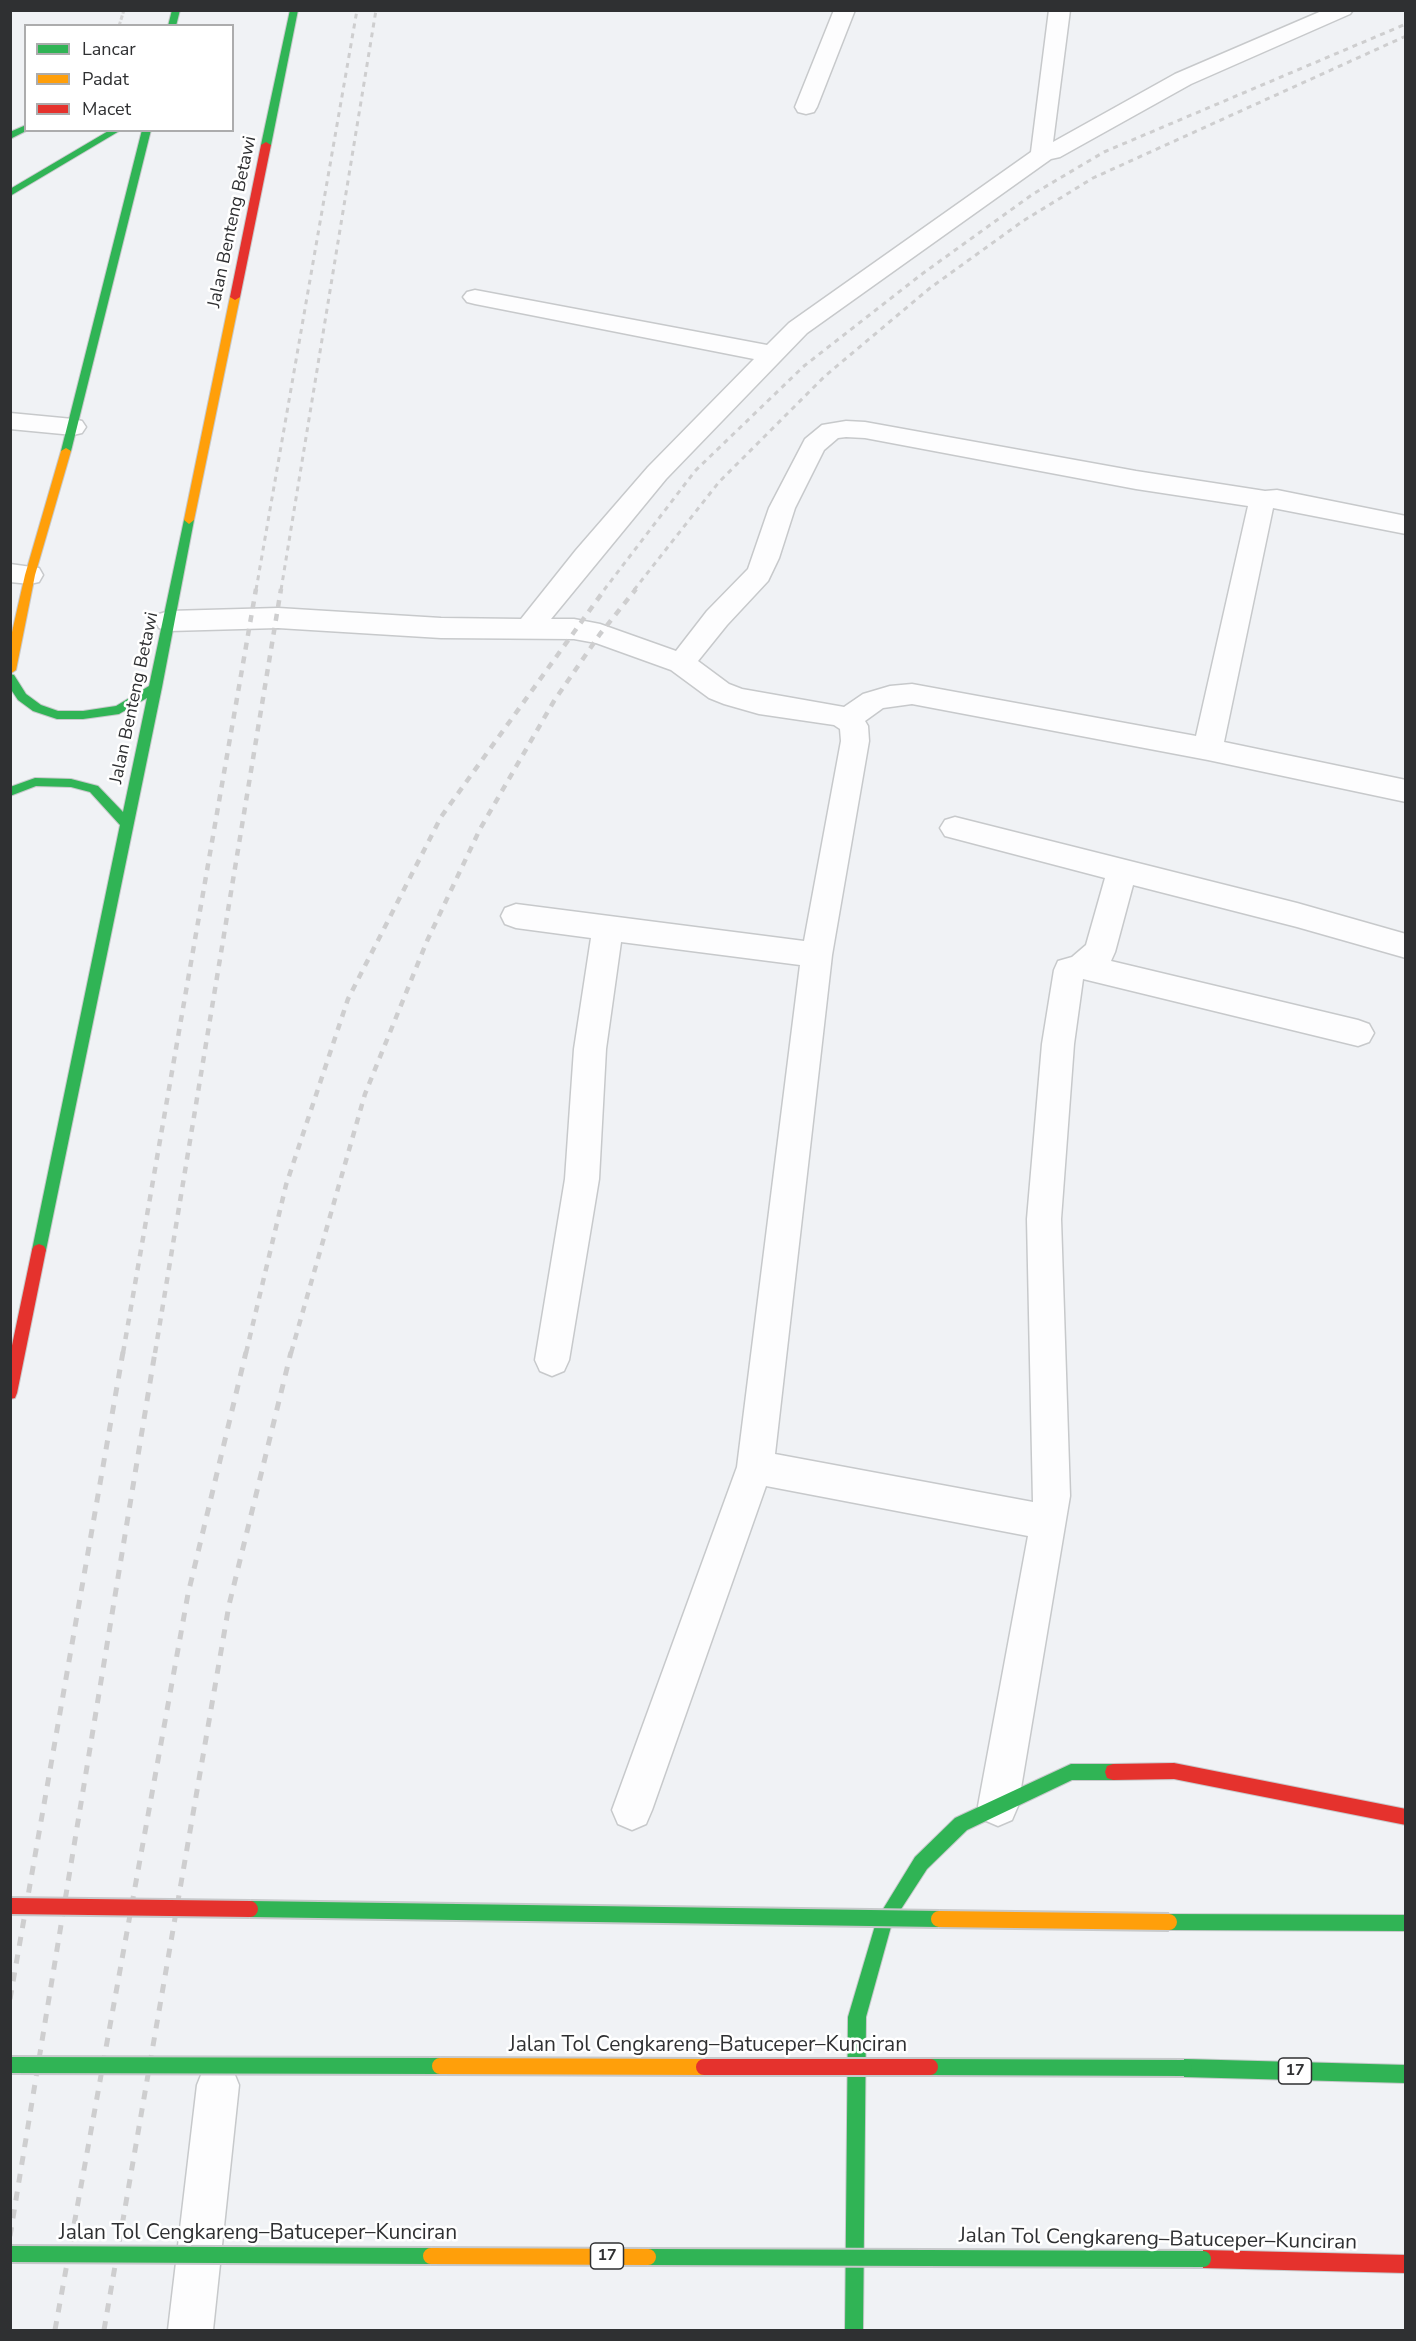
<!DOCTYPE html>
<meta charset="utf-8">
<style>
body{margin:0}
#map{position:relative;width:1416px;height:2341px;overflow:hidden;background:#f0f2f5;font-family:"Nunito Sans",sans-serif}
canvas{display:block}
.frame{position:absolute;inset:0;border:12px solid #2f3032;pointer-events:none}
.legend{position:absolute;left:24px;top:24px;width:210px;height:108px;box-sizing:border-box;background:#fff;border:2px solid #acacad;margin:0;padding:8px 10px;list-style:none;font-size:18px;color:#2f3032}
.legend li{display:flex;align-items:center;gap:12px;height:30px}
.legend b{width:30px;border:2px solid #acacad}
</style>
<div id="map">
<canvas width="1416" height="2341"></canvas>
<div class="frame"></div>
<ul class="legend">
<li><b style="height:8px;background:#30b455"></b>Lancar</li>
<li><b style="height:8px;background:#ff9f0a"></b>Padat</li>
<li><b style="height:8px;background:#e5322d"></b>Macet</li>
</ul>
</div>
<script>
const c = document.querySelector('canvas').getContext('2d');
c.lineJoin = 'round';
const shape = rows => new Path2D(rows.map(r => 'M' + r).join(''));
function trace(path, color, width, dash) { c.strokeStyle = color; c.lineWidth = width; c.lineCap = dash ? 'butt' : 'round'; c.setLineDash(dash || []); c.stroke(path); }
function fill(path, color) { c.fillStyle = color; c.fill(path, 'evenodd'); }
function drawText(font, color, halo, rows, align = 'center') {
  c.font = font + ' "Nunito Sans",sans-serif'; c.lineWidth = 5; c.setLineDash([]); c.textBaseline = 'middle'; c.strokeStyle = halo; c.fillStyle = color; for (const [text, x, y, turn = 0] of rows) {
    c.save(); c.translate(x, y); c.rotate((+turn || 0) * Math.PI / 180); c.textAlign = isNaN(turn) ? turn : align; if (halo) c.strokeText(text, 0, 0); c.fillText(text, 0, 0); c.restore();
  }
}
const path = shape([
 [119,26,124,10]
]);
const street = shape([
 [834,10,855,10,817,107,814,112,806,114,798,112,795,107,834,10],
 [1049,10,1070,10,1053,142,1175,74,1324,10,1353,10,1350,14,1191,84,1060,157,1051,159,807,333,666,479,551,619,574,619,600,624,676,651,707,611,748,569,769,508,805,439,822,425,846,421,865,422,1136,471,1265,491,1277,490,1406,516,1406,534,1273,508,1224,742,1406,780,1406,802,1208,760,912,704,883,708,865,721,868,726,869,741,832,955,775,1454,1033,1502,1027,1219,1042,1044,1054,970,1058,961,1072,957,1086,945,1105,878,945,836,940,828,945,820,955,817,1297,903,1406,934,1406,958,1297,927,1133,885,1115,952,1111,961,1358,1020,1369,1024,1374,1033,1369,1042,1358,1046,1083,979,1074,1044,1061,1219,1070,1496,1018,1806,1012,1820,998,1826,984,1820,978,1806,1028,1536,766,1486,652,1810,646,1824,632,1830,618,1824,612,1810,737,1467,800,965,621,942,606,1049,599,1179,569,1360,564,1371,552,1376,540,1371,535,1360,565,1179,574,1049,591,938,516,928,505,924,501,916,505,908,516,904,804,941,841,741,840,729,834,725,759,714,724,704,709,698,671,670,596,643,574,639,441,638,278,628,169,631,159,628,155,621,159,614,169,611,278,608,441,618,521,619,576,550,648,467,754,359,475,304,467,302,463,297,467,292,475,290,767,345,789,323,1031,152,1049,10],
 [846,437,865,438,1136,489,1248,506,1196,736,912,684,890,686,863,694,844,707,742,689,729,684,698,661,727,625,768,581,779,558,795,508,824,450,838,438,846,437],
 [10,413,73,419,82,421,86,427,82,433,73,435,10,429,10,413],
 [10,564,39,568,43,575,39,582,30,584,10,582,10,564],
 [218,2064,233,2070,239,2085,213,2330,168,2330,197,2085,203,2070,218,2064]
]);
const fast = shape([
 [172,10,180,10,176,26,168,26,172,10],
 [290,10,298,10,271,145,266,148,261,145,290,10],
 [26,125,26,130,28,130,10,139,10,132,26,125],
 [110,130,121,130,10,196,10,189,110,130],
 [142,130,151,130,71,451,66,454,61,451,142,130],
 [189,516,194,520,162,687,46,1250,44,1254,39,1256,34,1254,32,1250,120,825,90,792,71,787,36,786,10,796,10,787,35,778,71,779,98,786,123,812,147,698,119,714,83,719,57,719,33,711,18,700,10,688,10,674,14,675,26,694,41,705,58,711,83,711,116,706,149,686,184,520,189,516],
 [1071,1764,1113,1764,1119,1766,1121,1772,1119,1778,1113,1780,1072,1780,967,1830,927,1869,892,1923,866,2017,863,2330,845,2330,848,2017,877,1919,915,1857,955,1818,1071,1764],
 [1169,1914,1406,1915,1406,1931,1169,1930,1163,1928,1161,1922,1163,1916,1169,1914],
 [1184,2059,1406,2065,1406,2083,1184,2077,1178,2074,1175,2068,1178,2062,1184,2059]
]);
const slow = shape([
 [235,294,240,297,194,520,189,524,184,520,230,297,235,294],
 [66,448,71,451,35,575,16,670,10,674,10,641,25,575,61,451,66,448]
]);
const jam = shape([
 [266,142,271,145,240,297,235,300,230,297,261,145,266,142],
 [39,1244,44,1246,46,1250,17,1393,15,1398,10,1399,10,1355,32,1250,34,1246,39,1244],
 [1174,1763,1406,1809,1406,1825,1174,1779,1113,1780,1107,1778,1105,1772,1107,1766,1113,1764,1174,1763],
 [1203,2250,1406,2255,1406,2273,1203,2268,1197,2265,1194,2259,1197,2253,1203,2250]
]);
const railFar2 = shape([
 [256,590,357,10],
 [281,590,376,10],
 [604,590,695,471,804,366,922,274,1033,194,1104,152,1406,24],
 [634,590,719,482,825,376,930,288,1023,221,1093,178,1406,36]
]);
const railFar1 = shape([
 [123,1353,256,589],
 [155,1353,281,589],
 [246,1353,286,1185,348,999,441,817,605,589],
 [291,1353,365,1094,427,941,480,829,554,701,600,634,636,589]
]);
const rail = shape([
 [10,1999,123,1352],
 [10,2236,155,1352],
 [55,2330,188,1594,246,1352],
 [104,2330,229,1605,291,1352]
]);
const fastBridge = shape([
 [250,1909,939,1919],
 [10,2065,440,2066],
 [930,2067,1184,2068],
 [10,2254,431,2256],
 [648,2257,1203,2259]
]);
const slowBridge = shape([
 [939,1919,1169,1922],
 [440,2066,704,2067],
 [431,2256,648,2257]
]);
const jamBridge = shape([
 [10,1906,250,1909],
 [704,2067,930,2067]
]);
const shields = [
 [1295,2071,33],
 [607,2256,33]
];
const shieldNames = [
 ["17",1295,2071],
 ["17",607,2256]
];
const streetNames = [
 ["Jalan Benteng Betawi",233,222,-78],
 ["Jalan Benteng Betawi",135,698,-78]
];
const nearStreetnames = [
 ["Jalan Tol Cengkareng–Batuceper–Kunciran",708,2046],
 ["Jalan Tol Cengkareng–Batuceper–Kunciran",258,2234],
 ["Jalan Tol Cengkareng–Batuceper–Kunciran",1158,2240,1]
];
trace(street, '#c7c9cb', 3);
trace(fast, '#c7c9cb', 2);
trace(slow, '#c7c9cb', 2);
trace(jam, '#c7c9cb', 2);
trace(path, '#d5d5d6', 3, [4.5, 2]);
fill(street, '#fdfdfe');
fill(fast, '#30b455');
fill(slow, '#ff9f0a');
fill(jam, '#e5322d');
trace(railFar2, '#cececf', 3, [5, 5]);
trace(railFar1, '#cececf', 4.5, [7, 7]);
trace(rail, '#cececf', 5, [9, 9]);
trace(fastBridge, '#c7c9cb', 20, []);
trace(slowBridge, '#c7c9cb', 20, []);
trace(jamBridge, '#c7c9cb', 20, []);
trace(fastBridge, '#30b455', 16);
trace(slowBridge, '#ff9f0a', 16);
trace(jamBridge, '#e5322d', 16);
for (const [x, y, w] of shields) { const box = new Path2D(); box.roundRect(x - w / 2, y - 13, w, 26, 4.5); c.fillStyle = '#fff'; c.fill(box); trace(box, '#2f3032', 1.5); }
drawText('bold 16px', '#2f3032', null, shieldNames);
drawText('18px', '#2f3032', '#fff', streetNames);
drawText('21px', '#2f3032', '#fff', nearStreetnames);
</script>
